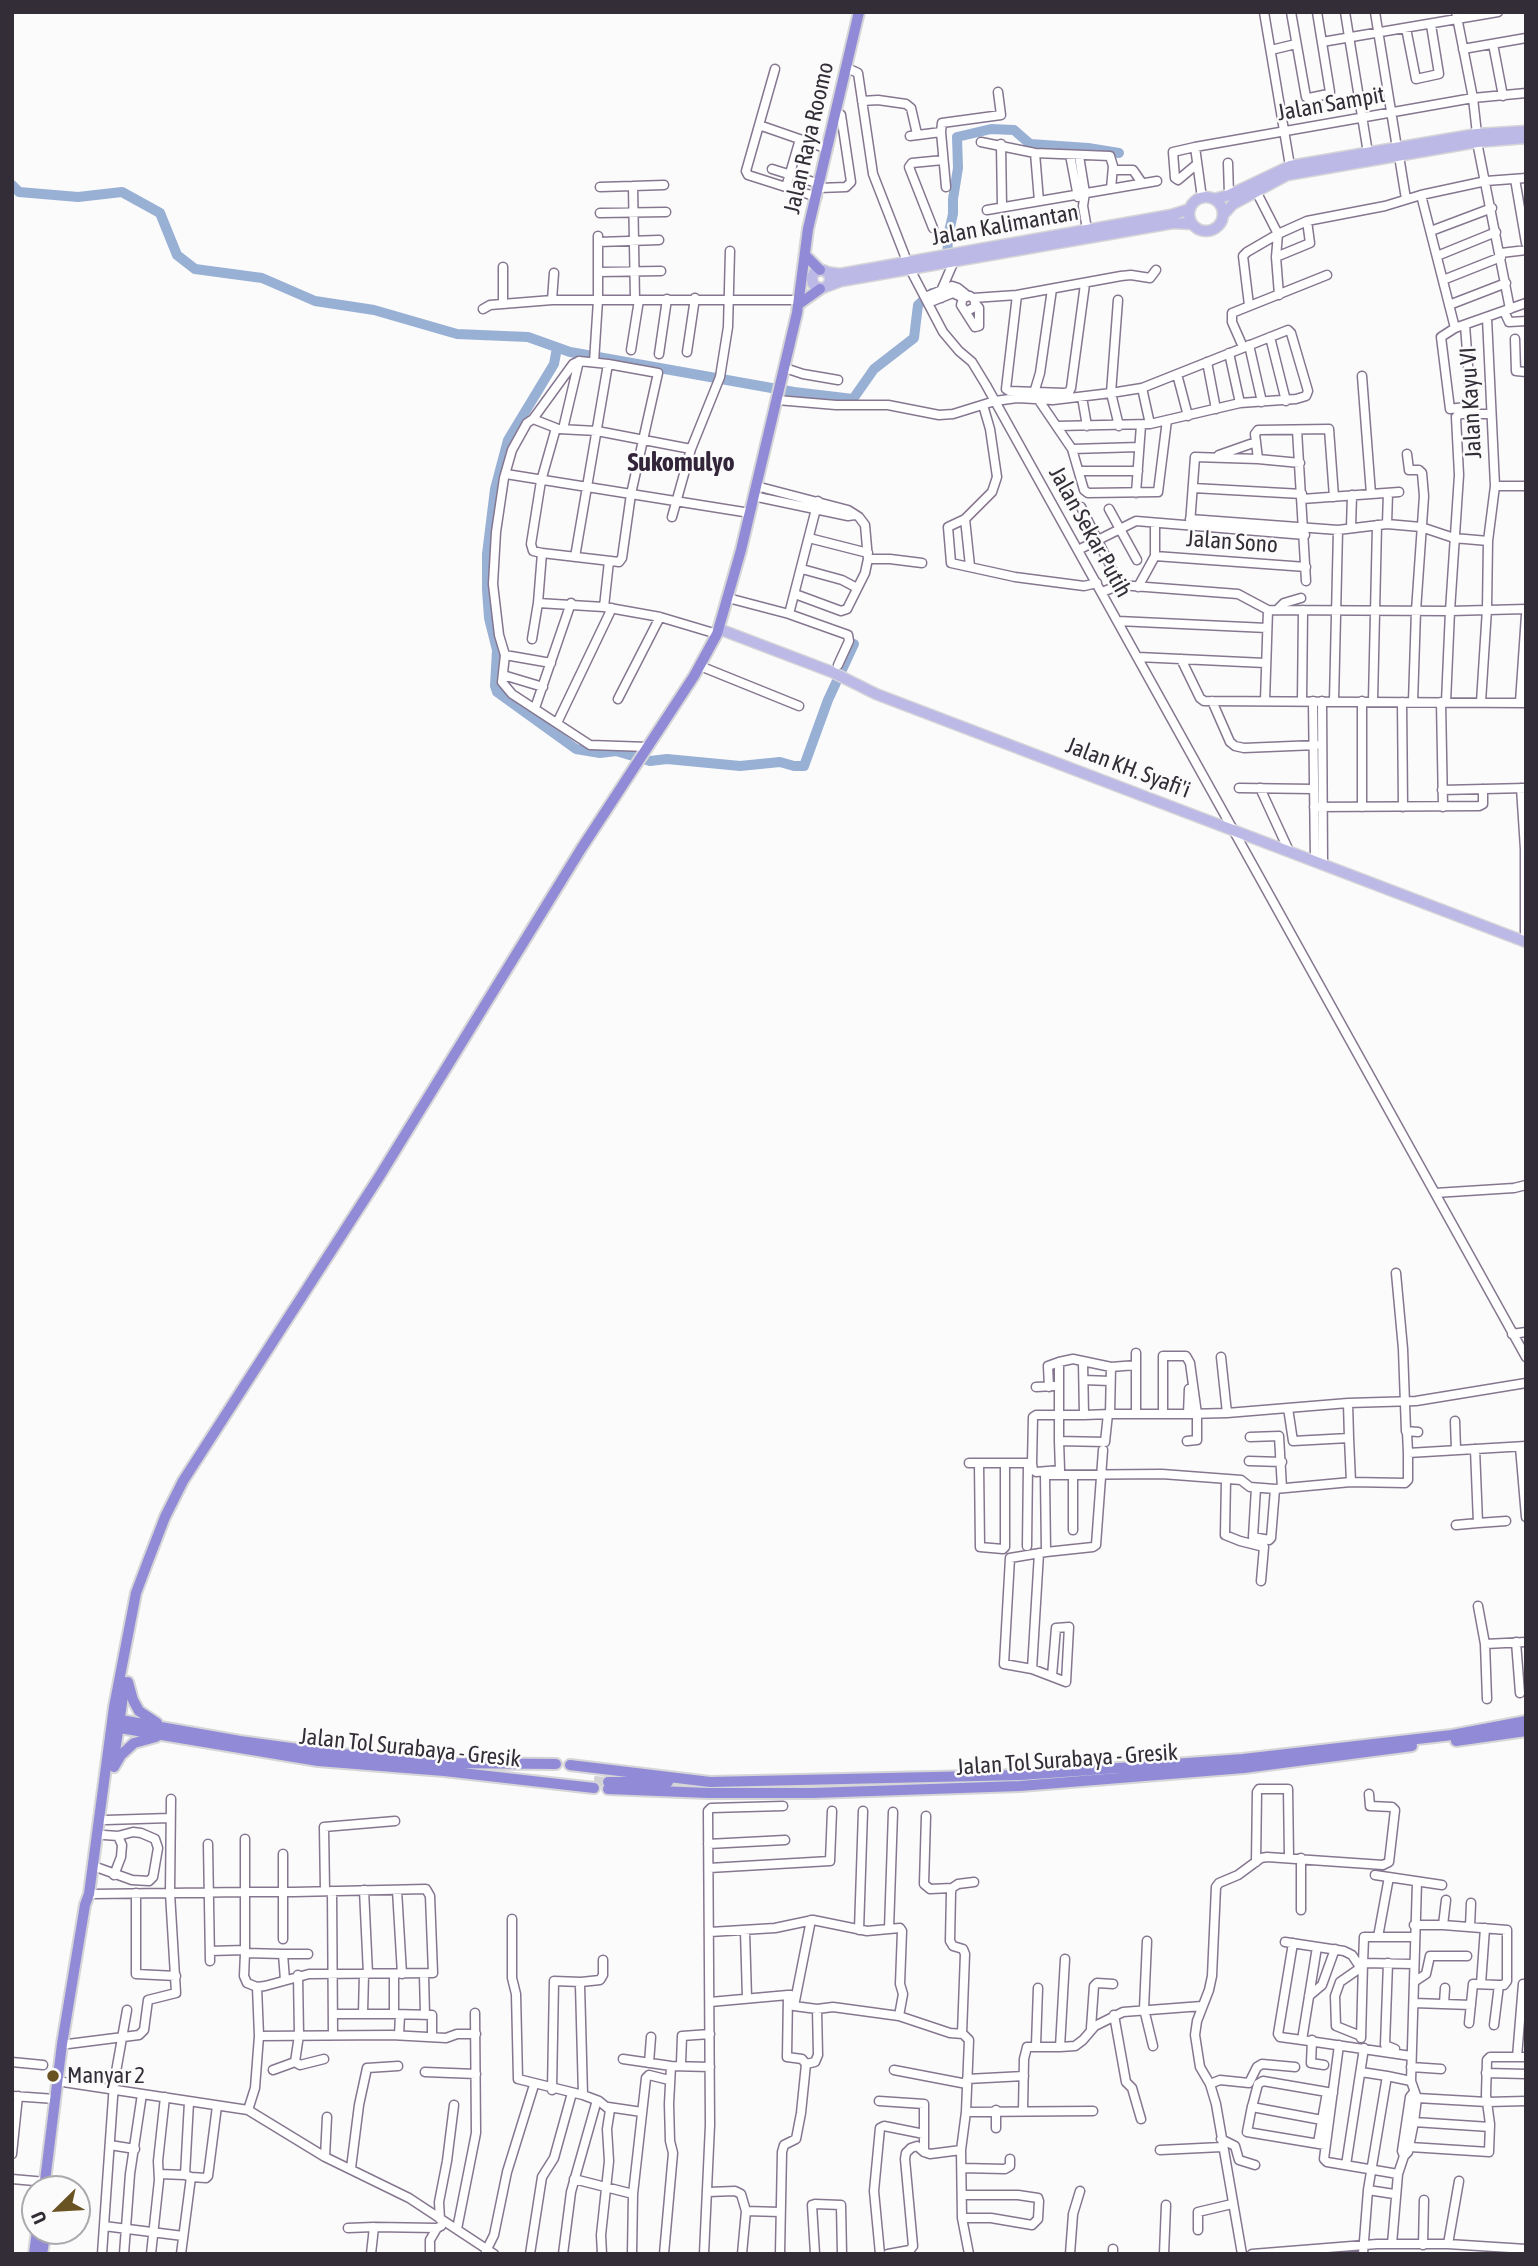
<!DOCTYPE html>
<style>
body{margin:0}
#map{position:relative;width:1538px;height:2266px;overflow:hidden;background:#fbfbfb;font-family:"Asap Condensed",sans-serif}
canvas{display:block}
.frame{position:absolute;inset:0;border:14px solid #332d37;pointer-events:none}
.north{position:absolute;left:21px;top:2175px;width:70px;height:70px;box-sizing:border-box;background:#fbfbfb;border:2px solid #aba9ad;border-radius:50%;rotate:246deg;font-size:19px;font-weight:700;line-height:28px;text-align:center;color:#332d37}
.north::after{content:'';display:block;margin:auto;width:24px;height:32px;background:#695322;clip-path:polygon(50% 0,100% 100%,50% 72%,0 100%)}
</style>
<div id="map">
<canvas width="1538" height="2266"></canvas>
<div class="frame"></div>
<div class="north">U</div>
</div>
<script>
const c = document.querySelector('canvas').getContext('2d');
c.lineJoin = 'round';
const shape = rows => new Path2D(rows.map(r => 'M' + r).join(''));
function trace(path, color, width, dash) { c.strokeStyle = color; c.lineWidth = width; c.lineCap = dash ? 'butt' : 'round'; c.setLineDash(dash || []); c.stroke(path); }
function drawText(font, color, halo, rows, align = 'center') {
  c.font = font + ' "Asap Condensed",sans-serif'; c.lineWidth = 5; c.setLineDash([]); c.textBaseline = 'middle'; c.strokeStyle = halo; c.fillStyle = color; for (const [text, x, y, turn = 0] of rows) {
    c.save(); c.translate(x, y); c.rotate((+turn || 0) * Math.PI / 180); c.textAlign = isNaN(turn) ? turn : align; if (halo) c.strokeText(text, 0, 0); c.fillText(text, 0, 0); c.restore();
  }
}
const river = shape([
 [12,185,19,192,78,197,122,192,160,213,177,255,195,269,262,278,315,301,374,310,457,334,528,337,570,352,794,392,853,399,874,369,914,338,918,305,932,293],
 [947,264,948,236,953,214,953,199,958,168,957,137,991,129,1014,130,1030,144,1088,148,1119,153],
 [557,348,554,364,508,440,495,489,487,554,487,590,489,618,497,650,495,686,497,692,576,749,600,753,616,751,650,761,667,759,740,766,780,762,794,766,804,766,828,700,854,644]
]);
const highwayTunnel = shape([
 [594,1781,608,1782]
]);
const minor = shape([
 [1264,12,1290,166],
 [1291,12,1306,97,1309,98,1328,94,1330,92,1317,12],
 [1345,12,1368,153],
 [1375,12,1397,148],
 [1456,12,1473,98,1477,134],
 [1406,28,1416,79,1439,74,1431,25],
 [1322,42,1498,12],
 [1493,44,1503,96],
 [1463,49,1526,38],
 [1271,50,1296,44],
 [847,68,858,73,873,174,910,269,943,332,959,351,972,362,986,385,1526,1357],
 [775,69,746,171,748,175,817,197],
 [862,101,878,100,906,104,911,108,917,134],
 [759,125,828,149],
 [941,132,946,187],
 [910,136,941,132,942,123,1001,115,998,92],
 [981,142,1035,153,1110,156,1113,166,1111,189],
 [1477,142,1510,309],
 [1001,144,1002,207],
 [1195,147,1173,152,1175,178,1178,180,1197,164],
 [1035,153,1039,201],
 [1070,155,1078,197],
 [1079,156,1085,193,1083,206,1088,235],
 [1399,156,1406,199],
 [1228,163,1229,195],
 [772,169,820,184],
 [1113,170,1133,170,1142,183],
 [1515,179,1526,243],
 [633,186,664,185],
 [600,187,633,186,635,300],
 [786,187,800,139],
 [819,188,846,187,851,182,841,115,836,114],
 [1256,191,1278,234,1276,257,1279,295],
 [1421,195,1455,328],
 [1202,198,1195,147,1473,98,1526,93],
 [987,210,1157,181],
 [600,213,666,212],
 [933,228,909,167,912,163,943,160],
 [1431,231,1492,208],
 [598,242,659,240],
 [1501,253,1526,250],
 [1437,256,1496,232],
 [1276,257,1310,243,1307,221],
 [503,267,503,303],
 [598,272,661,271],
 [1443,280,1501,257],
 [1017,295,1006,389,1009,391,1065,393,1069,392,1071,388,1085,284],
 [925,297,952,286,958,288,968,296],
 [941,298,941,291,954,261],
 [973,298,1017,295,1121,276,1131,275,1150,278,1156,270],
 [552,300,554,273],
 [1118,300,1111,393,1119,426],
 [928,303,953,293,963,298],
 [1249,305,1243,256,1247,252,1278,234,1307,221,1385,206,1421,195,1486,181,1526,178],
 [1449,305,1506,283],
 [483,309,490,305,552,300,799,300],
 [967,311,975,307,975,300,970,296,963,298,961,305,975,327,979,326,979,308,975,303],
 [1504,311,1509,322,1526,321],
 [1465,325,1471,406,1450,409,1441,337,1455,328,1526,303],
 [1270,337,1286,401],
 [1515,339,1516,371,1526,372],
 [1249,345,1262,402],
 [1243,347,1232,322,1232,313,1327,275],
 [631,350,639,300],
 [687,352,695,298],
 [1229,353,1240,403],
 [659,354,667,299],
 [594,362,598,300,598,236],
 [1207,362,1216,409],
 [608,364,658,373,631,494,622,558,619,562,542,553,538,603,604,607,660,617,717,634],
 [785,368,803,374,838,380],
 [1177,374,1188,416],
 [1362,376,1371,494],
 [1142,388,1150,424],
 [1034,393,1040,373,1052,289],
 [1082,397,1087,426],
 [1038,399,1072,449,1084,490,1088,493,1158,492,1167,420],
 [777,400,836,405,888,405,939,415,953,414,995,401,1017,398,1053,400,1111,393,1142,388,1288,330,1291,333,1308,391,1306,396,1296,399,1240,403,1150,424,1057,426],
 [983,405,990,429,997,477,992,492,965,519,948,527,951,563,1015,577,1084,586,1097,583],
 [533,419,573,364,579,361],
 [559,429,597,431,691,449],
 [563,429,579,361,608,364,575,557],
 [1297,430,1306,581],
 [1072,449,1139,447],
 [1407,454,1409,470,1419,470,1422,473,1424,496,1416,611,1413,702],
 [1219,455,1256,442],
 [1258,459,1255,434,1258,430,1329,429,1334,497],
 [1079,471,1138,471],
 [506,474,750,513],
 [756,486,848,510,859,517,865,525,868,559,865,573,847,609,841,611,795,594],
 [1495,486,1526,486],
 [1193,488,1302,494],
 [1136,493,1141,425],
 [753,496,848,516,855,515],
 [1302,499,1399,492],
 [1081,507,1120,585],
 [1109,509,1137,560],
 [672,517,691,449,720,377,728,327,730,251],
 [965,519,970,566],
 [1190,519,1338,530,1387,524,1421,527,1454,538,1488,541],
 [1190,524,1195,457,1258,459,1300,463],
 [1387,524,1388,493],
 [1351,528,1352,495],
 [809,538,868,553],
 [1078,550,1136,521,1305,535],
 [542,553,533,551,531,544,541,481,556,428,533,419,527,423,512,450,504,478,496,532,493,584,499,635,505,655,502,682,512,694,590,745,648,747],
 [1155,556,1306,567],
 [868,559,890,559,922,563],
 [802,569,842,580,857,588],
 [1138,587,1155,556,1155,523],
 [1102,592,1120,585,1238,594,1268,610,1450,611,1526,609],
 [728,598,789,614,848,635,849,641,838,665],
 [604,607,609,561],
 [1277,610,1284,603,1301,598],
 [789,614,818,501],
 [1118,621,1267,628],
 [532,639,538,603],
 [505,655,551,663],
 [1138,657,1265,663],
 [1181,659,1200,698,1204,701,1526,703],
 [700,666,799,706],
 [503,675,543,687],
 [618,699,660,617],
 [1212,701,1230,742,1235,746,1244,748,1316,745],
 [1265,701,1268,610],
 [1302,701,1303,610],
 [1313,701,1315,861],
 [1322,701,1323,864],
 [1334,701,1338,530],
 [1373,701,1377,525],
 [1402,702,1403,807],
 [1441,702,1443,807],
 [1446,702,1450,611,1459,475,1456,417,1460,414,1491,414],
 [1481,702,1487,609,1488,541,1495,486,1487,318],
 [1520,702,1526,615],
 [535,708,571,603],
 [557,723,612,608],
 [1239,788,1313,789],
 [1260,788,1289,851],
 [1521,788,1525,849,1525,941],
 [1442,790,1526,788],
 [1314,807,1479,806,1483,804,1483,789],
 [1362,807,1362,701],
 [1435,1193,1514,1188,1526,1185],
 [1396,1273,1403,1349,1406,1431,1418,1432],
 [1512,1334,1526,1332],
 [1221,1357,1227,1413],
 [1059,1362,1059,1441,1060,1470,1036,1472,1033,1470,1032,1463,1033,1417,1036,1415,1084,1415,1110,1414,1188,1414,1227,1413,1348,1403,1416,1401,1526,1383],
 [1083,1362,1084,1415],
 [1084,1380,1110,1381],
 [1036,1387,1054,1386],
 [1049,1387,1048,1366,1059,1362,1073,1359,1111,1367],
 [1348,1403,1349,1438],
 [1288,1408,1293,1441,1349,1438,1351,1482],
 [1110,1414,1111,1367,1136,1365,1136,1353],
 [1136,1414,1136,1365],
 [1163,1414,1163,1356,1186,1356,1190,1363,1197,1414,1197,1440,1187,1441],
 [1188,1414,1189,1389],
 [1455,1421,1456,1450],
 [1407,1432,1408,1453],
 [1250,1437,1279,1436,1282,1488],
 [1059,1441,1105,1442,1108,1414],
 [1520,1447,1526,1517],
 [1475,1449,1478,1523,1506,1521],
 [1249,1461,1282,1462],
 [969,1463,1032,1463],
 [979,1463,980,1547,1003,1549,1005,1547,1005,1463],
 [1073,1475,1073,1530],
 [1226,1479,1225,1535,1240,1541,1264,1547,1261,1581],
 [1256,1488,1253,1537,1269,1540,1271,1538,1275,1489,1351,1482,1405,1483,1408,1480,1408,1453,1526,1446],
 [1456,1525,1478,1523],
 [1027,1546,1028,1465],
 [1046,1552,1045,1475,1162,1474,1241,1480,1250,1487,1275,1489],
 [1478,1606,1485,1644],
 [1516,1642,1520,1693],
 [1032,1669,1039,1553],
 [1052,1676,1056,1628,1069,1627,1066,1682,1032,1669,1004,1664,1010,1558,1046,1552,1093,1547,1096,1545,1103,1450],
 [1487,1699,1485,1644,1526,1642],
 [926,1816,924,1884,930,1889,952,1888],
 [106,1820,170,1818],
 [208,1844,210,1961],
 [708,1844,785,1840],
 [283,1854,283,1939],
 [1256,1862,1257,1792,1259,1789,1288,1789,1289,1857],
 [96,1867,132,1880,149,1881,153,1877,158,1848,155,1839,141,1833,133,1832,118,1836,104,1835],
 [709,1868,830,1861,832,1811],
 [114,1875,121,1857,122,1845,118,1836],
 [1375,1875,1442,1885],
 [1389,1877,1378,1937,1414,1937],
 [364,1890,368,1974],
 [397,1890,402,1974],
 [325,1891,324,1827,395,1821],
 [332,1891,333,2035],
 [136,1893,136,1974,176,1976],
 [93,1894,245,1892,294,1892,426,1889,430,1896,433,1973,309,1974,265,1986,257,1987,247,1983,244,1976,245,1953,245,1839],
 [1301,1910,1301,1858],
 [512,1919,512,1978,516,1994,518,2079,583,2095,599,2101,610,2110,607,2129,609,2161,601,2235,602,2254],
 [1414,1925,1443,1925,1507,1930,1507,1981,1504,1985,1499,1985,1494,2025],
 [1443,1925,1446,1900],
 [1470,1927,1471,1903],
 [889,1929,893,1812],
 [859,1930,863,1811],
 [745,1931,747,1998],
 [710,1932,775,1928,813,1920,867,1931,900,1928,902,1931,900,1984,903,1994,899,2016],
 [1378,1937,1364,1937,1363,1963,1414,1964],
 [1147,1941,1144,2009,1153,2046],
 [1285,1942,1344,1951,1352,1955,1360,1967],
 [1293,1943,1278,2034,1280,2037,1302,2040,1317,1947],
 [210,1951,245,1950],
 [245,1953,283,1954,285,1980],
 [283,1954,308,1954],
 [1388,1963,1385,2045,1395,2049],
 [394,1974,394,2014,432,2015,432,2037],
 [424,1975,425,2015],
 [1414,1982,1426,1974,1430,1956,1467,1956],
 [1481,1984,1485,1928],
 [257,1987,259,2036],
 [1309,1996,1322,1985,1335,1949],
 [710,2002,788,1995],
 [1414,2003,1471,2005],
 [1444,2004,1445,1988],
 [794,2006,817,2009,833,2007,899,2016,950,2033,963,2034,969,2040,966,2112],
 [794,2006,811,1920],
 [363,2013,364,1974],
 [333,2014,394,2014],
 [1114,2015,1126,2082,1132,2088,1141,2119],
 [1469,2023,1473,1984,1499,1985],
 [1091,2028,1094,1986,1097,1983,1113,1984],
 [962,2034,965,1954,963,1949,953,1946,950,1941,951,1892,952,1888,958,1884,974,1882],
 [399,2035,400,2015],
 [1361,2036,1336,2026,1335,1996,1340,1982,1363,1966],
 [1361,2038,1363,1963],
 [1302,2040,1411,2056],
 [1312,2040,1311,2063,1324,2065],
 [68,2044,139,2035,144,2030,148,2000,176,1993,170,1893,171,1799],
 [1036,2045,1038,1988],
 [1339,2045,1324,2159,1327,2162,1398,2174,1392,2244],
 [1060,2047,1075,2046,1083,2040,1095,2026,1123,2012,1202,2006],
 [1517,2057,1523,1984,1526,1984],
 [623,2059,671,2066,710,2067],
 [12,2062,43,2065],
 [295,2062,299,2035,298,1975],
 [649,2063,651,2037],
 [681,2064,682,2036,710,2034],
 [806,2064,815,2062,818,2055,817,2009],
 [1411,2067,1441,2069],
 [273,2070,295,2062,300,2065,324,2059],
 [894,2070,967,2084],
 [425,2072,476,2074],
 [1361,2072,1387,2076,1368,2190,1363,2254],
 [1486,2073,1526,2074],
 [1387,2076,1411,2081,1417,1882],
 [967,2079,1024,2076],
 [63,2082,248,2110,325,2157,409,2198,494,2254],
 [1210,2084,1220,2080,1249,2083,1257,2067,1262,2064,1295,2067],
 [552,2090,554,1981,581,1982],
 [583,2095,580,1985,581,1982,600,1980,603,1975,603,1960],
 [13,2096,55,2099],
 [1417,2098,1487,2102,1526,2101],
 [879,2101,924,2104,924,2152,930,2154,961,2150],
 [1252,2106,1247,2132,1325,2145],
 [608,2107,642,2112],
 [248,2110,255,2088,259,2036,391,2035,446,2038,457,2034,476,2034],
 [1023,2110,1024,2059,1027,2047,1060,2047,1065,1959],
 [1322,2120,1252,2107,1258,2084,1263,2081,1333,2093],
 [1414,2122,1490,2127],
 [996,2128,996,2110],
 [1221,2139,1235,2146,1239,2160,1255,2165],
 [1318,2143,1327,2092],
 [110,2145,135,2149],
 [1410,2147,1489,2152,1490,2124,1486,2095,1487,2060,1490,2057,1526,2057],
 [1160,2150,1222,2147],
 [12,2154,18,2096],
 [1404,2156,1402,2151,1410,2097,1414,2092],
 [325,2157,327,2117],
 [1346,2165,1364,2048],
 [351,2168,359,2105,367,2068,398,2066],
 [962,2168,1005,2169,1010,2166,1010,2159],
 [159,2174,185,2175],
 [1398,2174,1404,2156,1408,2152,1414,2122,1417,2098,1411,2081],
 [191,2177,206,2178,208,2176,217,2106],
 [12,2179,46,2182],
 [574,2179,633,2194],
 [1368,2190,1394,2194],
 [708,2192,735,2191,741,2194,746,2211,742,2254],
 [746,2211,780,2212],
 [962,2218,991,2218,1032,2225,1038,2219,1039,2201,1038,2198,1018,2195,963,2195],
 [440,2219,439,2202,447,2161,454,2105],
 [104,2226,183,2236],
 [374,2227,437,2228],
 [348,2228,374,2227,371,2254],
 [457,2229,476,2133,475,2013],
 [1198,2230,1198,2212,1232,2204],
 [1448,2244,1459,2181],
 [1423,2245,1424,2200],
 [486,2251,494,2235,507,2172,534,2085],
 [102,2254,114,2083,127,2010],
 [124,2254,130,2174,142,2094],
 [151,2254,159,2180,158,2161,165,2097],
 [181,2254,191,2177,185,2175,189,2102],
 [430,2254,430,2240,437,2228,441,2226],
 [530,2254,542,2177,554,2158,572,2093],
 [563,2254,571,2192,597,2100],
 [632,2254,633,2194,646,2078,649,2075,669,2080],
 [664,2254,673,2153,670,2141,669,2104,671,2066],
 [704,2254,710,2125,708,1811,711,1808,783,1806],
 [780,2254,782,2152,784,2145,796,2139,801,2113,806,2064,802,2059,787,2057,788,1995,791,1995,794,2006],
 [815,2254,812,2205,815,2204,841,2205,842,2254],
 [880,2254,874,2191,880,2128,884,2126,924,2134],
 [888,2254,910,2250,913,2246,905,2159,906,2153,911,2148,917,2146,924,2152],
 [969,2254,962,2218,961,2150,966,2112,1093,2111],
 [1070,2254,1073,2214,1080,2191],
 [1113,2254,1113,2249],
 [1164,2254,1166,2205],
 [1242,2254,1216,2104,1210,2084,1200,2067,1195,2035,1197,2021,1209,1990,1212,1976,1216,1887,1219,1883,1238,1875,1261,1858,1267,1857,1383,1865,1389,1862,1395,1810,1392,1807,1370,1806,1369,1794],
 [1252,2254,1377,2244,1448,2244,1526,2249]
]);
const major = shape([
 '1189 214a17 17 0 1 1 34 0a17 17 0 1 1-34 0Z',
 [1214,199,1229,195,1290,166,1477,134,1526,131],
 [1223,215,1233,204,1287,175,1477,142,1526,138],
 '812 279a9 9 0 1 1 18 0a9 9 0 1 1-18 0Z',
 [826,272,840,274,1171,215,1190,209],
 [828,286,841,281,1173,223,1192,224],
 [719,629,832,672,876,694,1526,942]
]);
const highway = shape([
 [805,255,820,270],
 [799,304,820,289],
 [128,1682,133,1700,139,1711,157,1723],
 [115,1719,240,1741,320,1752,444,1763,556,1764],
 [114,1727,318,1761,444,1771,594,1788],
 [1456,1741,1526,1731],
 [570,1765,710,1782,1021,1775,1243,1759,1452,1735,1526,1721],
 [113,1766,125,1682],
 [114,1767,121,1755,134,1743,156,1737],
 [608,1782,668,1782],
 [608,1789,708,1793,813,1793,1020,1786,1244,1768,1412,1746],
 [44,2189,62,2044,85,1905,89,1894,114,1707,136,1593,148,1561,165,1517,183,1481,379,1177,581,849,694,676,717,634,741,550,797,313,808,229,859,12],
 [34,2254,37,2231],
 [42,2254,46,2231]
]);
const markers = [
 [53,2076,7,"#695322"]
];
const streetNames = [
 ["Jalan Sampit",1331,104,-10],
 ["Jalan Raya Roomo",809,138,-77],
 ["Jalan Kalimantan",1005,225,-10],
 ["Jalan Kayu VI",1471,403,-93],
 ["Jalan Sekar Putih",1090,532,61],
 ["Jalan Sono",1232,542,4],
 ["Jalan KH. Syafi'i",1128,768,21],
 ["Jalan Tol Surabaya - Gresik",410,1748,6],
 ["Jalan Tol Surabaya - Gresik",1067,1760,-4]
];
const poiNames = [
 ["Manyar 2",67,2076]
];
const quarterNames = [
 ["Sukomulyo",681,463]
];
trace(river, '#99b0d5', 10);
trace(highwayTunnel, '#d3d2d4', 10, [10, 5]);
trace(minor, '#867790', 11);
trace(major, '#d6d5d7', 13);
trace(highway, '#d6d5d7', 14);
trace(minor, '#fff', 8);
trace(major, '#bdb9e7', 10);
trace(highway, '#918bd7', 10);
for (const [x, y, r, color] of markers) { const dot = new Path2D(); dot.arc(x, y, r, 0, 2 * Math.PI); c.fillStyle = color; c.fill(dot); trace(dot, '#fbfbfb', 2.5); }
drawText('23px', '#332d37', '#fbfbfb', streetNames);
drawText('23px', '#332d37', '#fbfbfb', poiNames, 'left');
drawText('bold 26px', '#322439', '#fbfbfb', quarterNames);
</script>
